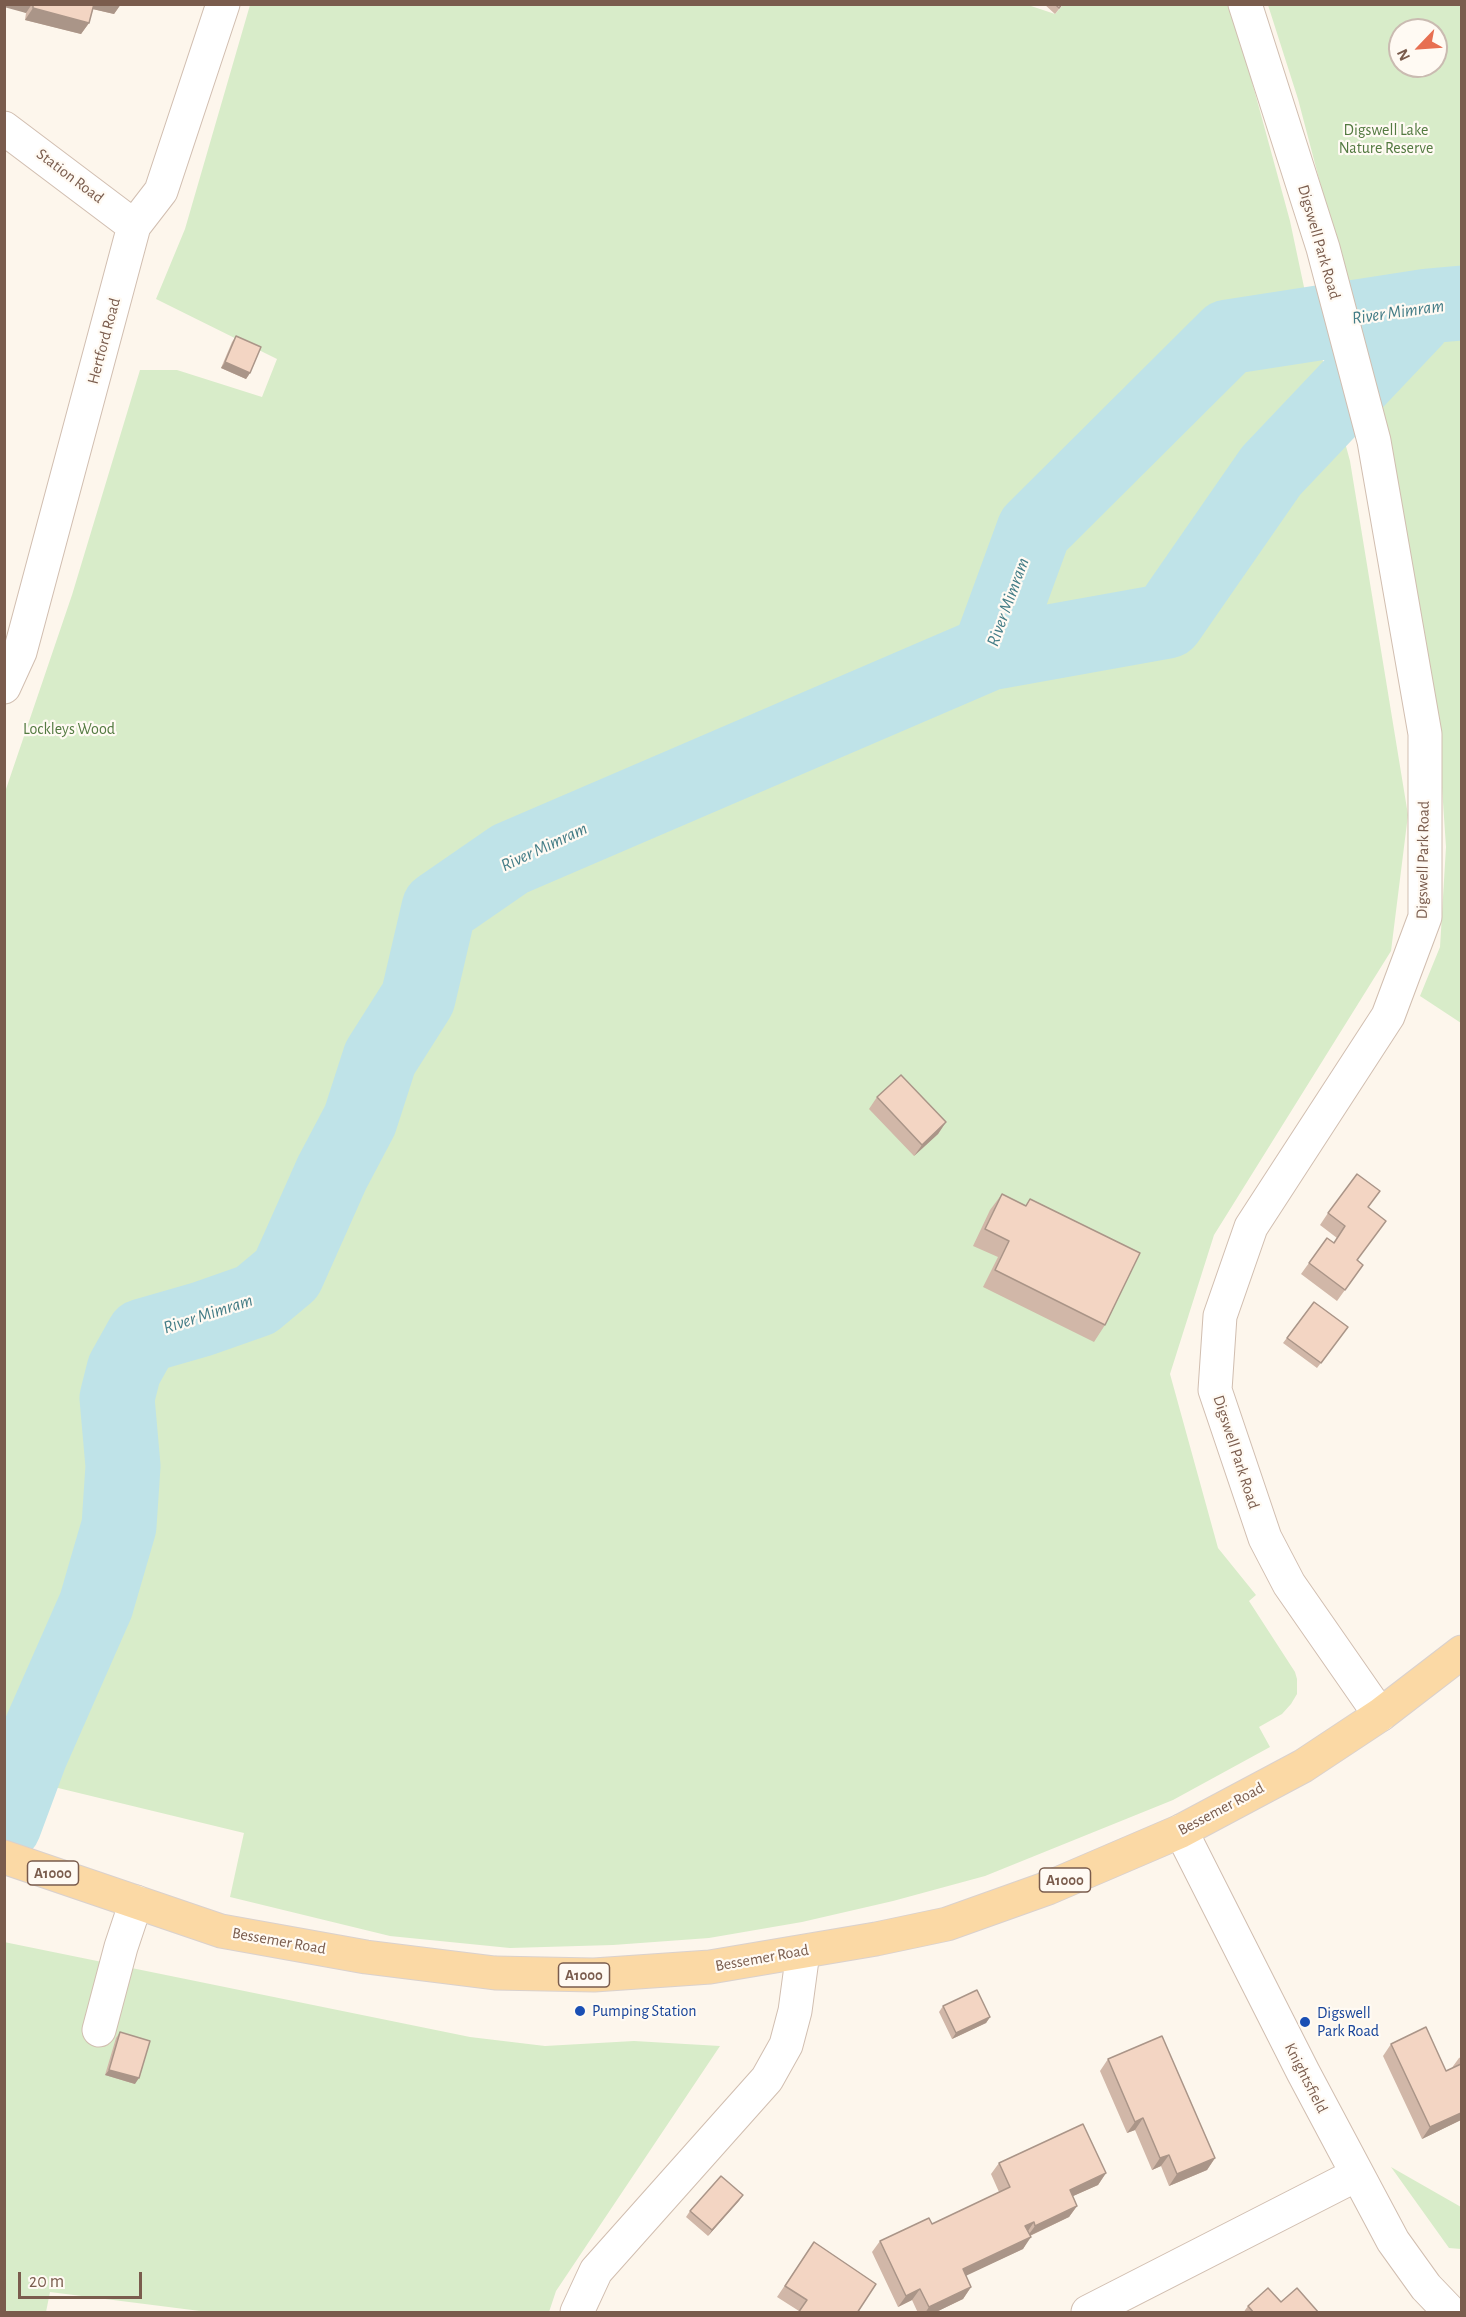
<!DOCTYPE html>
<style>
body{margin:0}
#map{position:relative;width:1466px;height:2317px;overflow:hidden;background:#fdf6ec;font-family:"Alegreya Sans",sans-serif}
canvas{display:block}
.frame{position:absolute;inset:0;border:6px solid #7a5c4d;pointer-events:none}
.north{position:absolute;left:1388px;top:18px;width:60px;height:60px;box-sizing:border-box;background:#fffaf3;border:2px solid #cabbb1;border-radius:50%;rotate:245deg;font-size:16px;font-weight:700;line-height:24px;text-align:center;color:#7a5c4d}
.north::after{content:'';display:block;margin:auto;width:21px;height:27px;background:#e76f51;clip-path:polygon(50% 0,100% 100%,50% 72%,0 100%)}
.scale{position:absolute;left:18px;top:2272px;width:124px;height:27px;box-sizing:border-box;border:3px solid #7a5c4d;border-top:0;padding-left:8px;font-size:18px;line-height:21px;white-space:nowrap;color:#7a5c4d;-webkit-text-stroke:4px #fffaf3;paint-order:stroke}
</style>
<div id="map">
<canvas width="1466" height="2317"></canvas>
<div class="frame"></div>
<div class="north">N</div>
<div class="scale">20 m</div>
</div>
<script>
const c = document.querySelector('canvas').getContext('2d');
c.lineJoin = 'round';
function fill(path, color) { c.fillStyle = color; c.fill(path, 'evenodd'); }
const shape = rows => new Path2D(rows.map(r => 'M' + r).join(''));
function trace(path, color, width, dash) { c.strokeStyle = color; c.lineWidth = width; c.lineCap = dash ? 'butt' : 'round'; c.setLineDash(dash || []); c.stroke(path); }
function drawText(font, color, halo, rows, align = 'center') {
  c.font = font + ' "Alegreya Sans",sans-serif'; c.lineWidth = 4.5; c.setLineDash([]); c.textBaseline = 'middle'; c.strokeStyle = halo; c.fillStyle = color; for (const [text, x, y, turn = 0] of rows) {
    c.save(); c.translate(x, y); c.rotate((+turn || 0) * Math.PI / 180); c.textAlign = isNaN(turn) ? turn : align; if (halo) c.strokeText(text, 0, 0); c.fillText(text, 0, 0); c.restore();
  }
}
const green = shape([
 [1025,4,1055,14,1063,5,1231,5,1290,221,1308,306,1350,461,1408,815,1391,951,1214,1235,1170,1374,1218,1548,1256,1595,1249,1601,1295,1672,1297,1679,1297,1694,1291,1704,1282,1714,1259,1727,1270,1747,1173,1800,985,1876,893,1901,802,1922,709,1938,613,1945,510,1948,390,1936,230,1897,244,1833,21,1779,5,1772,5,792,72,595,140,370,177,370,262,397,277,359,156,299,185,229,250,5],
 [1268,5,1461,5,1461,1023,1420,996,1440,947,1446,847,1437,713,1349,293,1298,99],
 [1400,30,1436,30,1436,66,1400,66],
 [4,1942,470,2037,545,2046,634,2041,720,2046,556,2291,549,2312,208,2312,50,2292,46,2312,5,2312],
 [1391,2167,1461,2207,1461,2249,1449,2248]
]);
const river = shape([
 [989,653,1167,621,1271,471,1415,319],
 [4,1825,30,1755,96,1605,119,1526,123,1466,117,1398,124,1370,143,1336,202,1319,256,1300,287,1274,332,1173,360,1120,380,1058,418,998,439,908,510,859,989,653,1034,530,1228,337,1428,306,1462,303]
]);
const minor = shape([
 [1245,4,1323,248,1374,441,1425,734,1425,917,1388,1016,1251,1227,1220,1316,1215,1390,1265,1538,1289,1584,1380,1715],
 [4,128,134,226],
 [4,687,20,652,134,226,161,191,223,4],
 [1181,1831,1303,2072,1393,2241,1426,2287,1450,2312],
 [99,2030,121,1947,136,1902],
 [577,2312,596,2271,767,2079,786,2045,795,2011,803,1952],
 [1088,2312,1356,2175]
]);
const major = shape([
 [4,1857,221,1931,366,1957,495,1973,594,1975,710,1967,876,1939,947,1924,1048,1888,1181,1831,1303,1766,1380,1715,1462,1652]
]);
const wall = shape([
 [4,4,121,4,114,14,93,9,89,23,81,34,25,20,26,13],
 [1044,4,1063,4,1055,14],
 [236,336,250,373,246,379,221,368,232,342],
 [877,1097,946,1122,938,1134,914,1156,869,1109],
 [1002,1194,1025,1206,1030,1199,1105,1325,1094,1342,983,1287,998,1257,973,1246,990,1210],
 [1368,1208,1358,1260,1363,1265,1337,1301,1301,1274,1327,1238,1334,1243,1337,1238,1320,1225,1328,1213],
 [1314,1302,1348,1327,1317,1368,1283,1343],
 [943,2006,990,2017,986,2023,952,2039,939,2012],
 [120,2032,135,2084,105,2075,116,2038],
 [1391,2044,1446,2071,1451,2069,1459,2058,1461,2057,1461,2120,1422,2139,1383,2056],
 [1108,2059,1215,2158,1207,2170,1169,2186,1161,2166,1152,2170,1135,2130,1127,2133,1100,2071],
 [999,2163,1106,2173,1098,2185,1073,2196,1077,2206,1069,2217,1030,2236,1023,2249,966,2275,971,2287,963,2299,934,2313,918,2313,912,2300,898,2307,872,2252,880,2241,932,2224,999,2192,991,2174],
 [743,2195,708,2236,686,2217,690,2211],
 [814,2242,876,2284,799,2311,777,2297],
 [1281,2302,1319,2313,1243,2313,1248,2306]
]);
const shadedWall = shape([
 [4,4,32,4,26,13,4,7],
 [90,4,121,4,114,14,88,8],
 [33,8,89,23,81,34,25,20],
 [225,362,250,373,246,379,221,368],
 [946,1122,938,1134,914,1156,922,1145],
 [990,2017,986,2023,952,2039,956,2033],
 [109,2070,139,2078,135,2084,105,2075],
 [1461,2113,1461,2120,1422,2139,1430,2127],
 [1143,2118,1135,2130,1127,2133,1135,2122],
 [1169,2155,1161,2166,1152,2170,1160,2158],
 [1215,2158,1207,2170,1169,2186,1177,2174],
 [1106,2173,1098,2185,1062,2201,1070,2190],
 [743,2195,739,2201,708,2236,712,2230],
 [1077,2206,1069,2217,1027,2237,1035,2226],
 [1034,2222,1026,2234,1025,2226],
 [1031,2237,1023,2249,955,2281,963,2269],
 [971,2287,963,2299,934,2313,925,2313,929,2307],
 [920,2289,912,2300,898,2307,906,2296]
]);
const building = shape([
 [33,4,94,4,89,23,33,8,33,4],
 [1055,4,1062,4,1059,8,1055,4],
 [236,336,261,347,250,373,225,362,236,336],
 [901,1075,946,1122,922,1145,877,1097,901,1075],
 [1357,1174,1380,1191,1368,1207,1386,1221,1357,1260,1363,1265,1345,1290,1309,1263,1327,1238,1334,1243,1345,1226,1328,1213,1357,1174],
 [1002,1194,1026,1206,1030,1199,1140,1253,1105,1325,995,1270,1009,1241,985,1229,1002,1194],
 [1314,1302,1348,1327,1321,1363,1287,1338,1314,1302],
 [977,1990,990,2017,956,2033,943,2006,977,1990],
 [1426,2027,1446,2071,1461,2064,1461,2113,1430,2127,1391,2044,1426,2027],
 [120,2032,150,2041,139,2078,109,2070,120,2032],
 [1162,2036,1215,2158,1177,2174,1169,2155,1160,2158,1143,2118,1135,2122,1108,2059,1162,2036],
 [1083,2124,1106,2173,1070,2190,1077,2206,1035,2226,1034,2222,1025,2226,1031,2237,963,2269,971,2287,929,2307,920,2289,906,2296,880,2241,929,2218,932,2224,1010,2187,999,2163,1083,2124],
 [721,2176,743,2195,712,2230,690,2211,721,2176],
 [814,2242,876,2284,857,2313,798,2313,807,2300,785,2286,814,2242],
 [1268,2288,1281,2302,1297,2288,1319,2313,1254,2313,1248,2306,1268,2288]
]);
const markers = [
 [580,2011,6,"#1a4fb4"],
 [1305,2022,6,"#1a4fb4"]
];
const shields = [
 [53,1873,51],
 [1065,1880,51],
 [584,1975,51]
];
const shieldNames = [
 ["A1000",53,1873],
 ["A1000",1065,1880],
 ["A1000",584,1975]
];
const parkNames = [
 ["Digswell Lake",1386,130],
 ["Nature Reserve",1386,148],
 ["Lockleys Wood",69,729]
];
const streetNames = [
 ["Station Road",70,176,37],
 ["Digswell Park Road",1319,242,74],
 ["Hertford Road",104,341,-75],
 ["Digswell Park Road",1423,860,-89],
 ["Digswell Park Road",1236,1452,72],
 ["Bessemer Road",1221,1809,-28],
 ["Bessemer Road",279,1941,10],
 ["Bessemer Road",762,1958,-10],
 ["Knightsfield",1306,2078,63]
];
const transitNames = [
 ["Pumping Station",592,2011],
 ["Digswell",1317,2013],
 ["Park Road",1317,2031]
];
const waterNames = [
 ["River Mimram",1398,312,-8],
 ["River Mimram",1008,602,-70],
 ["River Mimram",544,847,-25],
 ["River Mimram",208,1314,-18]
];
fill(green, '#d8ecc9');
trace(river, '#bfe3e8', 75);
trace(minor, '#d1beb0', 35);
trace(major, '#dad1cd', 35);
trace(minor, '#fff', 33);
trace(major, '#fbd9a5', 33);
fill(wall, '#d1b7a8');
fill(shadedWall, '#aa9588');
fill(building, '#f3d5c3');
trace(building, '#aa9588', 1.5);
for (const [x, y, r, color] of markers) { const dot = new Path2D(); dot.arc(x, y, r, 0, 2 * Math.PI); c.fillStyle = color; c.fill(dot); trace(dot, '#fffaf3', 2); }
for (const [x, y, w] of shields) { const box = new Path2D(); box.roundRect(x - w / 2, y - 12, w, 24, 4.5); c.fillStyle = '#fffaf3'; c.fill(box); trace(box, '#7a5c4d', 1.5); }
drawText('bold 15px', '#7a5c4d', null, shieldNames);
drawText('16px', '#537a41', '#fffaf3', parkNames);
drawText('16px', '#7a5c4d', '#fffaf3', streetNames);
drawText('16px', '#164399', '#fffaf3', transitNames, 'left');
drawText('italic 18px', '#437c86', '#fffaf3', waterNames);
</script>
